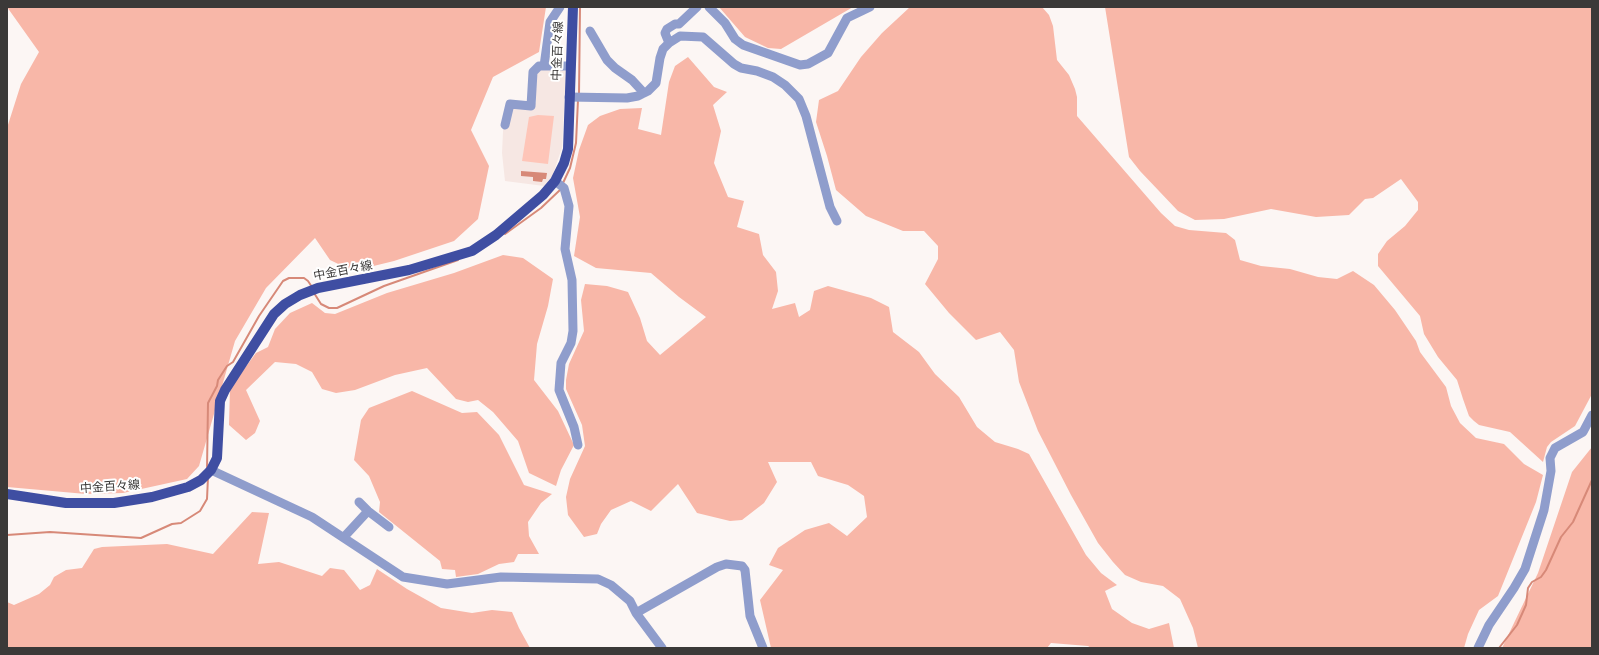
<!DOCTYPE html>
<meta charset="utf-8">
<style>
body{margin:0}
#map{position:relative;width:1599px;height:655px;overflow:hidden;background:#fcf6f4;font-family:"PT Serif",serif}
canvas{display:block}
.frame{position:absolute;inset:0;border:8px solid #3b3938;pointer-events:none}
</style>
<div id="map">
<canvas width="1599" height="655"></canvas>
<div class="frame"></div>
</div>
<script>
const c = document.querySelector('canvas').getContext('2d');
c.lineJoin = 'round';
function fill(path, color) { c.fillStyle = color; c.fill(path, 'evenodd'); }
const shape = rows => new Path2D(rows.map(r => 'M' + r).join(''));
function trace(path, color, width, dash) { c.strokeStyle = color; c.lineWidth = width; c.lineCap = dash ? 'butt' : 'round'; c.setLineDash(dash || []); c.stroke(path); }
function drawText(font, color, halo, rows, align = 'center') {
  c.font = font + ' "PT Serif","Noto Sans JP",serif'; c.lineWidth = 4; c.setLineDash([]); c.textBaseline = 'middle'; c.strokeStyle = halo; c.fillStyle = color; for (const [text, x, y, turn = 0] of rows) {
    c.save(); c.translate(x, y); c.rotate((+turn || 0) * Math.PI / 180); c.textAlign = isNaN(turn) ? turn : align; if (halo) c.strokeText(text, 0, 0); c.fillText(text, 0, 0); c.restore();
  }
}
const built = shape([
 [541,68,566,70,562,148,557,162,553,175,544,186,505,181,502,153,504,111,513,104,536,103,536,74]
]);
const green = shape([
 [538,115,554,116,548,164,522,161,529,117]
]);
const forest = shape([
 [7,7,546,7,539,52,493,77,471,130,489,166,478,219,454,241,394,261,353,271,330,260,315,238,266,288,235,341,199,466,187,479,123,493,86,494,7,487,7,128,21,84,39,52],
 [719,7,853,7,781,49,768,48,745,37],
 [910,7,1042,7,1049,15,1053,26,1057,60,1069,75,1075,89,1077,97,1077,116,1161,213,1175,226,1189,230,1226,233,1235,240,1240,260,1261,266,1290,269,1318,277,1337,279,1353,271,1374,285,1395,310,1416,341,1420,352,1446,387,1451,406,1460,423,1476,438,1504,444,1524,464,1543,475,1536,502,1498,596,1479,610,1468,634,1464,648,1198,648,1193,628,1180,599,1163,586,1141,582,1125,575,1113,562,1098,543,1071,495,1038,431,1019,382,1014,350,1000,332,976,340,949,313,925,284,938,259,938,246,924,231,903,231,866,216,836,190,827,156,816,122,819,100,838,91,861,57,882,33],
 [1105,7,1592,7,1592,394,1575,426,1551,442,1547,447,1543,462,1510,432,1479,425,1474,421,1469,416,1463,399,1457,380,1438,357,1424,334,1420,316,1378,266,1378,254,1387,241,1405,226,1418,210,1418,202,1401,179,1373,198,1365,199,1349,215,1316,217,1271,209,1224,219,1195,220,1178,211,1140,171,1129,157],
 [688,57,714,87,727,92,713,105,721,131,714,163,728,197,744,201,737,227,759,234,763,255,776,272,778,291,772,309,795,303,799,317,810,310,814,291,828,286,871,298,889,307,893,332,919,352,935,374,959,397,977,427,995,442,1018,449,1029,454,1086,555,1101,573,1117,585,1105,591,1112,609,1132,623,1149,629,1169,623,1174,648,1091,648,1088,646,1051,643,1047,648,771,648,760,600,783,570,769,565,778,548,805,530,829,523,847,536,867,517,864,496,848,485,818,476,811,462,768,462,777,482,764,503,742,520,730,521,697,513,678,484,651,511,631,501,611,510,601,524,597,534,584,537,568,515,566,497,570,479,585,446,582,425,566,389,566,380,569,364,584,331,581,300,585,284,607,286,628,292,640,318,647,341,660,355,706,317,679,297,651,273,596,268,574,256,580,217,573,178,579,150,588,125,600,116,620,109,642,108,638,129,661,135,669,82,675,66],
 [503,255,523,258,553,279,548,306,537,344,534,380,558,411,574,445,561,470,556,486,529,473,518,441,493,412,478,400,468,402,456,399,427,368,395,375,355,390,336,393,322,389,312,372,296,364,275,362,246,390,260,421,255,433,246,440,229,425,230,388,256,353,268,347,275,329,290,313,312,303,325,313,335,314,387,293,454,273],
 [412,391,462,413,477,412,499,435,524,485,552,494,541,503,528,522,529,536,539,554,518,554,514,562,499,564,478,574,456,577,455,570,442,569,440,561,379,512,380,502,369,476,354,460,361,420,369,408],
 [1592,447,1592,648,1502,648,1538,573,1572,472],
 [252,512,269,513,258,564,279,562,322,576,330,568,344,570,360,590,370,585,377,569,407,589,441,608,472,613,492,610,512,612,519,628,530,648,7,648,7,602,14,605,39,594,50,585,54,577,66,570,82,568,94,549,102,547,167,544,213,554]
]);
const water = shape([
 [521,171,547,173,546,179,543,179,542,182,533,181,533,177,521,176]
]);
const stream = shape([
 [579,94,580,7],
 [563,183,570,168,576,143,578,100],
 [505,234,541,208,561,189],
 [314,293,321,304,329,308,337,308,384,286,458,260],
 [207,469,208,403,217,386,218,380,227,366,233,362,259,316,283,281,289,278,304,278,308,281,312,287],
 [7,535,50,532,141,538,172,524,181,523,200,511,207,499,208,477],
 [1499,648,1517,625,1526,605,1528,588,1532,582,1541,577,1546,570,1561,537,1573,522,1592,480]
]);
const minor = shape([
 [709,7,725,23,735,39,743,45,800,65,808,64,828,53,847,18,870,7],
 [590,31,607,60,615,68,632,80,644,93],
 [669,43,665,33,667,29,675,24,679,24,697,7],
 [544,66,550,22,560,7],
 [569,97,627,98,638,96,648,91,656,83,660,58,663,49,669,43,680,36,703,37,734,64,741,68,757,71,773,77,785,85,799,99,806,116,830,207,837,221],
 [505,125,510,104,531,106,533,72,539,66,570,66],
 [555,181,564,188,569,206,565,249,572,280,573,331,571,343,561,363,559,390,574,427,578,445],
 [211,470,312,517,403,577,447,584,501,577,598,579,611,585,630,601,636,613,662,648],
 [359,502,368,511,389,527],
 [344,537,368,511],
 [636,613,717,567,726,564,742,566,745,570,750,616,763,648],
 [1478,648,1489,625,1514,588,1525,569,1544,510,1551,471,1550,458,1555,448,1583,432,1592,415]
]);
const major = shape([
 [7,494,66,503,114,503,152,497,188,487,201,480,211,470,217,458,220,401,225,390,274,314,285,304,300,295,318,288,409,270,472,251,496,235,543,195,555,181,564,163,568,149,573,7]
]);
const streetNames = [
 ["中金百々線",558,51,-88],
 ["中金百々線",343,271,-11],
 ["中金百々線",110,487,-4]
];
fill(built, '#f6e7e3');
fill(green, '#fec5b8');
fill(forest, '#f8b7a8');
fill(water, '#d78978');
trace(stream, '#d78978', 2);
trace(minor, '#8f9dcc', 9);
trace(major, '#3f4ea2', 10);
drawText('12px', '#3b3938', '#fff', streetNames);
</script>
